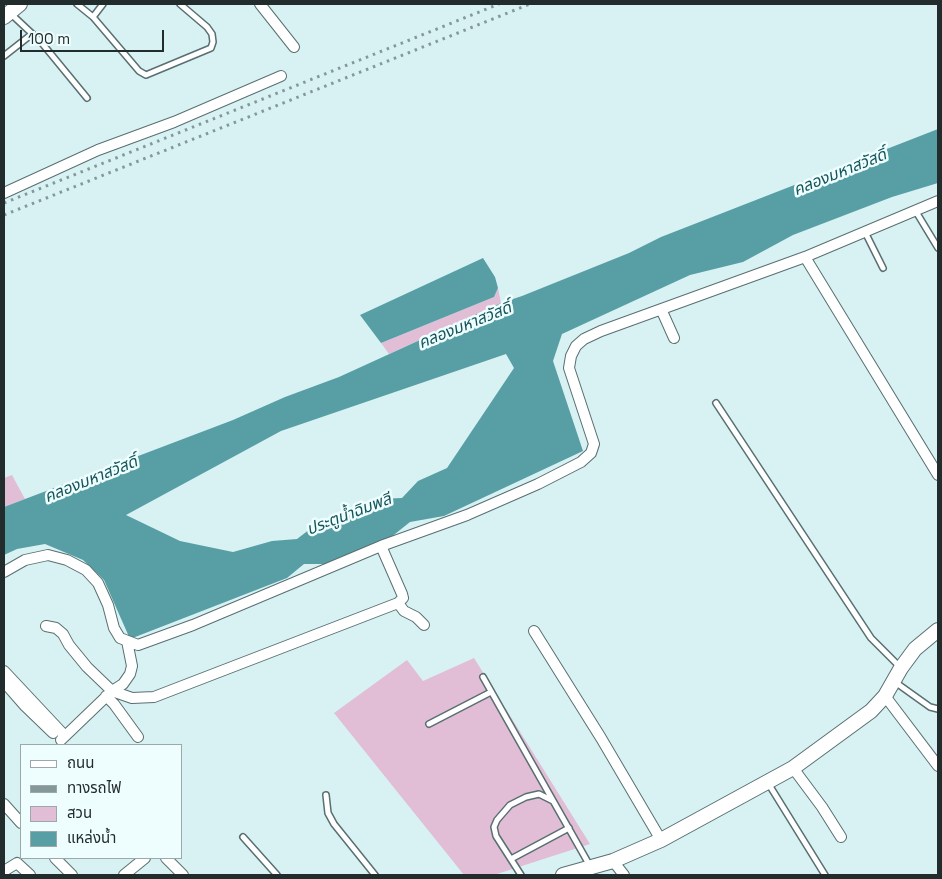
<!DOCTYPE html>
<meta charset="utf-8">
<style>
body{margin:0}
#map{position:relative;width:942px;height:879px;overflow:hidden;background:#d8f2f4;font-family:"Space Grotesk","Noto Sans Thai",sans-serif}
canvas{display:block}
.frame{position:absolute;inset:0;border:5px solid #222c2c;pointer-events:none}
.legend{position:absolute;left:20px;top:744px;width:162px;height:115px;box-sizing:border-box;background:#eefdfe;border:1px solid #9ca9aa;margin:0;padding:6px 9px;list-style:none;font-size:15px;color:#222c2c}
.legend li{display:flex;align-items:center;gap:10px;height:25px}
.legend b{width:25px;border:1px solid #9ca9aa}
.scale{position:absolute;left:20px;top:30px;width:144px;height:22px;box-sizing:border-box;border:2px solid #222c2c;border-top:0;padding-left:6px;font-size:15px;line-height:18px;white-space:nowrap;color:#222c2c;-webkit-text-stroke:4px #eefdfe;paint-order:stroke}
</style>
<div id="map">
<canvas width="942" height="879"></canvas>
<div class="frame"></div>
<ul class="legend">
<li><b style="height:6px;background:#fff"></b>ถนน</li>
<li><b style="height:6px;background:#859899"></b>ทางรถไฟ</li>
<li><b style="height:14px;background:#e2bdd6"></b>สวน</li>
<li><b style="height:14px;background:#589fa5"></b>แหล่งน้ำ</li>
</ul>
<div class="scale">100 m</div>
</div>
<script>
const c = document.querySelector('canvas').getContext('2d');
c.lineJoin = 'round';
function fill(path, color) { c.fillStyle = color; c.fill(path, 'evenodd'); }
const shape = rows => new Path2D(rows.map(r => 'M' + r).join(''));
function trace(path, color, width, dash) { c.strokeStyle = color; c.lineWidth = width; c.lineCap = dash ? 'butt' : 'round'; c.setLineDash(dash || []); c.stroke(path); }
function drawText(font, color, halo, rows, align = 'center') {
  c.font = font + ' "Space Grotesk","Noto Sans Thai",sans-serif'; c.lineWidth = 5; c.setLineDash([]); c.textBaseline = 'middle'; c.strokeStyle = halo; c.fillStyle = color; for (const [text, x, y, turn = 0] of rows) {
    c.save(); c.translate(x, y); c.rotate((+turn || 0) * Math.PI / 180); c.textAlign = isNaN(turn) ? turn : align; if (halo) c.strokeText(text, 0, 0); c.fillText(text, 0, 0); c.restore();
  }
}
const green = shape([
 [498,288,501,303,389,354,381,343,494,297],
 [12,475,25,499,4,507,4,478],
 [474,658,590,844,494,875,464,875,334,713,407,660,423,681]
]);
const water = shape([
 [938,129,938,183,892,197,793,235,743,262,690,275,562,334,553,361,583,451,444,516,410,522,390,538,325,564,304,564,287,578,130,639,104,580,83,560,45,544,17,549,4,555,4,507,233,420,285,397,339,377,501,303,522,296,629,253,661,237],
 [506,354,514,368,447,468,418,481,402,498,377,499,314,526,297,539,272,541,233,552,180,541,126,515,281,431],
 [483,258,495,277,498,288,494,297,381,343,360,315]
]);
const lane = shape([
 [77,4,93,17,139,71,146,75,211,48,213,42,212,34,207,27,180,4],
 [10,13,41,42,87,98],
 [93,17,103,4],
 [4,56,32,34],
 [915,210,938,248],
 [865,232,883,268],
 [716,403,871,638,900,667],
 [483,677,590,866],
 [895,682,930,707,938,709],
 [429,724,491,692],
 [768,783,825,875],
 [326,795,328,813,334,824,375,875],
 [243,837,277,875],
 [511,859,569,828],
 [521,875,496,836,494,827,497,820,510,805,526,797,539,794,553,801]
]);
const street = shape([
 [260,4,294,47],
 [4,193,98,150,174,122,281,76],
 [805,257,938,475],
 [661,309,674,338],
 [4,572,25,560,48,555,67,560,86,570,98,583,108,605,114,628,120,638,138,645,193,625,381,546,467,515,538,484,581,462,591,453,594,444,569,368,571,356,576,346,584,339,601,331,805,257,938,201],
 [398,603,404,611,416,617,424,625],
 [46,626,56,628,63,634,69,645,87,667,112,691,132,698,154,697,398,603,403,598,402,594,381,546],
 [534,631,601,738,661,840],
 [4,671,65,736],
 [4,682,25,706,53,733],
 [106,696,114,704,138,737],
 [885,696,938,766],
 [61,740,112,691,123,684,130,674,132,666,127,641],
 [793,768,822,807,841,837],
 [4,804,21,823],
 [55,858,72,875],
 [166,858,183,875],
 [613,861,624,875],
 [4,871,17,863,30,875],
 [124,875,145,858]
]);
const secondary = shape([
 [4,17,20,4],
 [563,875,613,861,661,840,793,768,871,711,885,696,901,668,915,649,938,630]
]);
const rail = shape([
 [4,203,499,4],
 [4,215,530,4]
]);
const waterNames = [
 ["คลองมหาสวัสดิ์",840,173,-22],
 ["คลองมหาสวัสดิ์",465,326,-22],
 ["คลองมหาสวัสดิ์",91,480,-22],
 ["ประตูน้ำฉิมพลี",349,515,-21]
];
fill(green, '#e2bdd6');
fill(water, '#589fa5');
trace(lane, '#596f71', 8);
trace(street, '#596f71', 12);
trace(secondary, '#596f71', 16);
trace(lane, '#fff', 5);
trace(street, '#fff', 10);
trace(secondary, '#fff', 14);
trace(rail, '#859899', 3, [2.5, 5]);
drawText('italic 16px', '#145358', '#eefdfe', waterNames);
</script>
